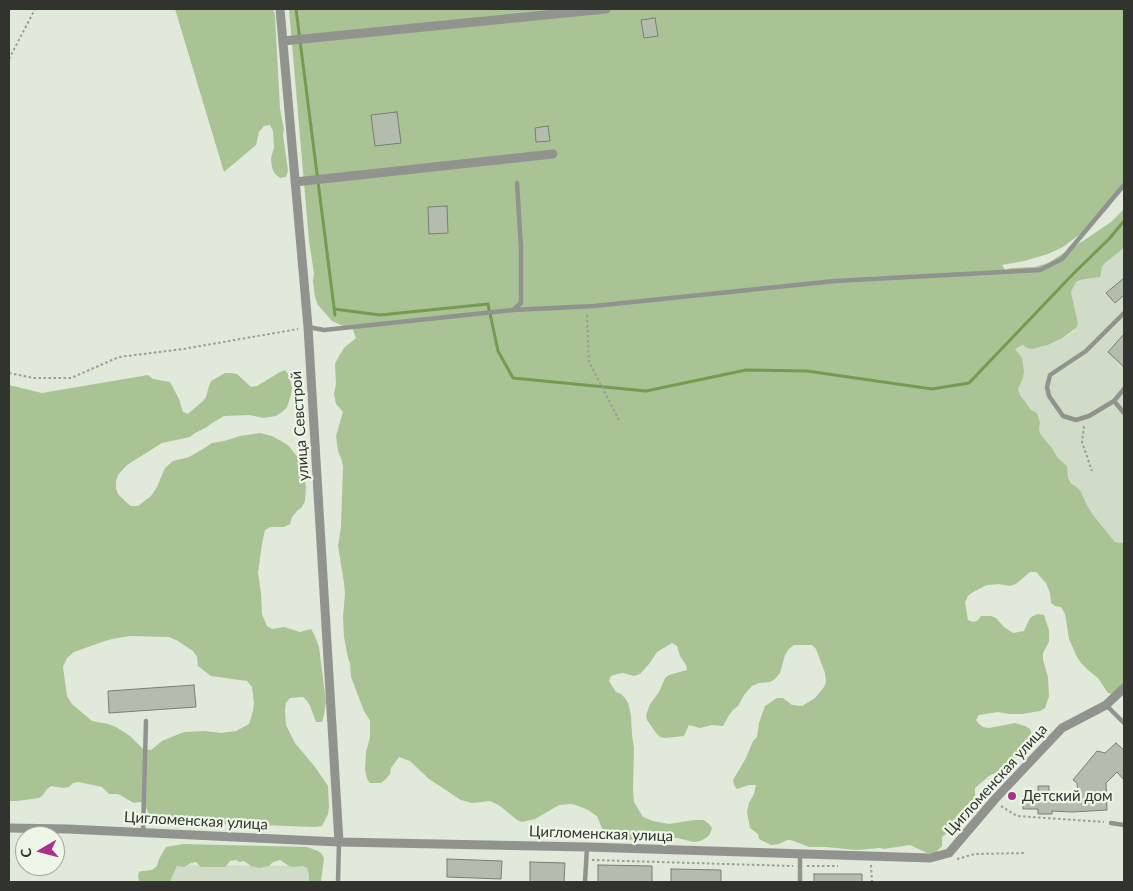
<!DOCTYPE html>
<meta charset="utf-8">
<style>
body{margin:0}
#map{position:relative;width:1133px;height:891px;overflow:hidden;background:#e1e9da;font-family:Lato,sans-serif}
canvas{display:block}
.frame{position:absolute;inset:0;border:10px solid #30332e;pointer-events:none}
.north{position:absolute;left:15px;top:826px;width:50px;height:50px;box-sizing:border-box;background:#eef6e8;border:1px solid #a2a89e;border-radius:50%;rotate:262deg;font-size:14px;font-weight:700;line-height:20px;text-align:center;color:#30332e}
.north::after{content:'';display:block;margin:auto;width:18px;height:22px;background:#a93288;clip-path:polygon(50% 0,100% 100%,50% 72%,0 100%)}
</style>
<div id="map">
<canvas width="1133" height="891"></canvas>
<div class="frame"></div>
<div class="north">С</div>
</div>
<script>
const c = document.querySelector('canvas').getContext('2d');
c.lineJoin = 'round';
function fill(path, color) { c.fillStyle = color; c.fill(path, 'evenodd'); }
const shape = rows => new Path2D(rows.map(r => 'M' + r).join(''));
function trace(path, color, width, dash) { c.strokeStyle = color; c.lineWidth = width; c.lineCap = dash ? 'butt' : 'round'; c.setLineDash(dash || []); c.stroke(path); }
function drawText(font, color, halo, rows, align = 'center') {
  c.font = font + ' Lato,sans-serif'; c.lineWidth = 4.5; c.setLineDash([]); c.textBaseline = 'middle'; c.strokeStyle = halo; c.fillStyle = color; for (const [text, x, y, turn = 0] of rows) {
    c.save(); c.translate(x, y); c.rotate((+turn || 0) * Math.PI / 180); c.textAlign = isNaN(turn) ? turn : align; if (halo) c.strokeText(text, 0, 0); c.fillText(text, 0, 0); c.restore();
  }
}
const built = shape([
 [1124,248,1124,543,1115,542,1093,515,1087,505,1082,495,1068,478,1066,466,1058,458,1052,448,1041,435,1039,430,1040,422,1037,414,1031,410,1024,400,1020,395,1018,389,1023,378,1015,349,1023,345,1027,348,1042,347,1057,342,1073,332,1076,328,1071,292,1076,282,1080,280,1099,277,1102,267,1105,263],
 [168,865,316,866,316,882,167,882]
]);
const green = shape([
 [175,9,273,9,275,15,280,109,284,129,283,135,288,171,286,177,280,178,275,174,272,168,271,158,274,148,273,131,270,125,264,126,259,132,256,145,224,172],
 [289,9,1124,9,1124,185,1109,207,1083,232,1063,247,1048,254,1024,261,1002,265,1005,270,1011,268,1035,267,1048,263,1089,237,1111,222,1124,209,1124,248,1105,263,1102,267,1100,277,1080,280,1076,282,1071,292,1078,324,1076,328,1061,339,1048,345,1032,349,1027,348,1023,345,1015,349,1022,358,1024,371,1023,378,1018,389,1020,395,1024,400,1031,410,1037,413,1040,422,1039,430,1041,435,1052,448,1058,458,1067,466,1068,478,1071,483,1080,490,1087,505,1093,515,1115,542,1124,543,1124,690,1112,694,1108,693,1098,678,1089,671,1081,663,1077,657,1069,639,1065,614,1061,607,1055,606,1051,603,1050,593,1046,583,1036,572,1030,572,1016,584,1010,586,999,584,987,585,973,592,968,596,965,602,968,620,974,622,978,620,981,616,991,616,996,618,1004,627,1013,633,1024,631,1030,618,1033,616,1038,614,1044,615,1049,630,1049,642,1043,653,1043,660,1048,677,1049,696,1045,708,1040,711,1022,714,1009,714,998,712,979,715,976,720,979,724,983,727,989,728,1015,723,1025,726,1030,729,1032,734,1030,740,1021,748,1010,765,989,776,975,788,975,802,971,813,966,817,954,832,947,833,942,837,942,846,936,852,932,853,927,853,910,845,884,849,880,848,856,850,826,847,809,847,791,840,787,840,779,844,771,845,759,839,758,834,750,828,747,812,749,803,754,794,756,785,749,785,737,789,734,785,733,780,746,758,753,741,757,737,759,723,765,706,777,698,783,698,792,705,802,706,815,698,824,687,826,682,825,673,816,649,812,645,794,645,789,649,785,655,780,673,775,679,770,682,759,683,752,686,744,695,738,706,733,710,729,715,723,726,712,725,700,728,689,725,684,736,665,738,660,737,656,733,647,720,646,715,650,704,659,692,665,678,669,675,687,670,686,665,680,656,677,646,672,643,657,652,649,664,640,674,634,676,623,673,617,674,611,676,609,681,616,692,621,694,625,698,628,703,631,715,632,735,634,748,633,790,634,802,643,817,653,821,669,824,694,820,704,820,709,824,712,828,710,834,706,838,700,841,694,842,677,838,641,838,629,840,617,840,611,839,606,836,603,831,597,816,588,810,576,805,571,804,559,805,535,819,522,822,517,820,500,806,490,801,472,803,461,800,429,779,410,761,399,757,391,768,390,774,386,779,381,783,370,783,367,779,365,769,366,752,370,737,370,721,364,711,351,677,350,663,348,658,344,637,343,617,345,594,344,583,338,546,341,527,343,467,342,461,338,451,336,436,343,412,336,404,334,394,336,384,335,364,339,356,344,348,356,338,352,327,345,327,332,321,318,305,315,297,313,281,314,273,309,241],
 [285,370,289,375,292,388,291,395,287,407,282,412,276,416,263,418,250,415,224,416,212,423,207,427,195,433,190,437,162,443,127,465,118,475,116,481,116,488,118,494,127,503,131,506,138,506,151,496,157,487,165,468,173,461,189,457,203,449,212,443,224,441,240,436,260,433,272,436,288,445,300,460,306,487,305,501,302,507,297,511,292,517,290,524,284,527,271,527,265,530,262,544,258,573,261,593,262,614,267,626,272,629,284,627,300,632,311,629,314,634,319,647,326,702,324,715,322,722,316,722,310,706,307,701,303,697,290,698,286,703,285,710,286,725,295,743,315,767,328,786,329,807,328,814,322,826,315,827,151,821,145,804,140,802,134,803,118,794,109,794,102,787,79,782,73,783,69,787,63,788,51,786,47,789,43,795,39,798,17,801,9,801,9,385,42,393,148,375,153,379,170,382,179,399,183,412,188,414,203,401,206,397,209,386,211,381,225,373,231,373,237,374,251,387,257,386,280,372],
 [130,636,169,637,178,641,193,651,197,657,198,666,211,676,247,681,252,687,254,703,253,711,249,724,236,731,221,733,205,731,184,732,162,741,151,750,143,749,130,736,116,727,108,724,92,721,72,704,67,696,63,667,67,658,74,652,102,642,112,639],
 [183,844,307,847,318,851,321,853,324,858,321,882,309,882,309,875,307,868,303,866,293,867,289,866,280,860,273,862,269,866,259,868,251,866,244,861,239,862,236,860,230,861,225,867,201,867,196,862,191,863,184,867,177,866,171,879,170,882,139,882,138,876,139,872,142,871,152,870,157,866,159,859,166,847]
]);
const stream = shape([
 [296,9,335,315],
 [334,309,380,315,488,304,498,351,513,378,646,391,746,370,807,371,932,389,969,383,1074,273,1109,239,1124,221]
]);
const building = shape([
 [655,18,658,36,644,38,641,20,655,18],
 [397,112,401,143,375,146,371,115,397,112],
 [548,126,550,141,536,142,535,128,548,126],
 [447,206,448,233,429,234,428,207,447,206],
 [1124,278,1124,295,1115,303,1106,293,1124,278],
 [1124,334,1124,367,1108,352,1124,334],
 [194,685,196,707,109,713,108,691,194,685],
 [1116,743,1124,750,1124,780,1117,772,1106,783,1107,810,1072,812,1052,811,1052,814,1038,814,1038,809,1023,809,1023,796,1038,796,1038,786,1049,786,1049,797,1078,798,1077,783,1073,780,1097,751,1105,753,1116,743],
 [447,859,502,861,501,879,447,877,447,859],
 [530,862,565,863,564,882,530,882,530,862],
 [598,865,652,866,652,882,598,882,598,865],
 [671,869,721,870,721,882,671,882,671,869],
 [814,874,862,874,862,882,814,882,814,874]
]);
const path = shape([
 [9,59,35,9],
 [587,315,589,362,619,420],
 [9,373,34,378,71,378,119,357,183,349,298,329],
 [1084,426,1082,442,1092,471],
 [1001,806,1017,816,1104,822],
 [957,859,975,854,1026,853],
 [592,860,793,866],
 [871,865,872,882],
 [807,866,838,866]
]);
const lane = shape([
 [514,309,521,303,521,248,517,183],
 [1124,313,1086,351,1050,375,1047,387,1049,396,1063,416,1076,420,1089,416,1114,401,1124,389],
 [308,327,324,330,513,310,594,306,835,281,1040,270,1062,259,1124,185],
 [1114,401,1124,413],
 [1106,705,1124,723],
 [1111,823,1124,825],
 [143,832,146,721],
 [800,854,800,882],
 [338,882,339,842],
 [585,882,587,847]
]);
const street = shape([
 [280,9,308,327,339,842],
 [283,41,606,9],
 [295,182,553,154],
 [9,828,68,829,339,842,587,847,930,858,949,853,995,799,1062,728,1106,705,1124,688]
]);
const markers = [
 [1012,796,5,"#a93288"]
];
const streetNames = [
 ["улица Севстрой",300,426,-94],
 ["Цигломенская улица",996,780,-48],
 ["Цигломенская улица",196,821,3],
 ["Цигломенская улица",601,834,2]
];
const poiNames = [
 ["Детский дом",1022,796]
];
fill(built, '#d0dcc8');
fill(green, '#aac395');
trace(stream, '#749b4f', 3);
fill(building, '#b4bcae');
trace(building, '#787f73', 1);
trace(path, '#999f94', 2, [2.5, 2.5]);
trace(lane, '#91948e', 4.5);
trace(street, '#91948e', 9);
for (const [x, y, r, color] of markers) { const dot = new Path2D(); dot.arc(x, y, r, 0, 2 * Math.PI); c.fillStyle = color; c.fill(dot); trace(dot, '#eef6e8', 2); }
drawText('15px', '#30332e', '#eef6e8', streetNames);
drawText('15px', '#30332e', '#eef6e8', poiNames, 'left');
</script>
